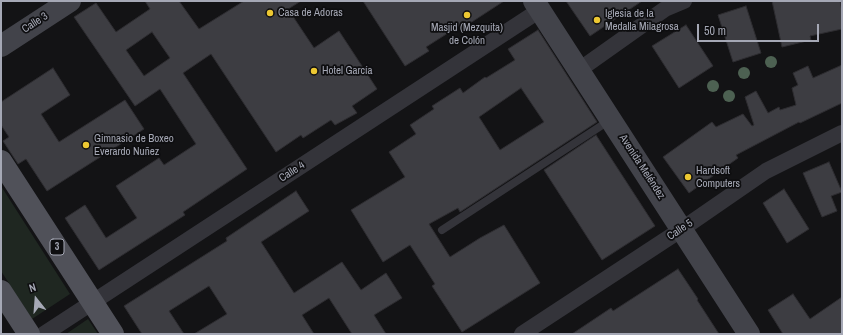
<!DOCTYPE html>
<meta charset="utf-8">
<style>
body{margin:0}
#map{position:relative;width:843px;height:335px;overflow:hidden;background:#131315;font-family:"Archivo Narrow",sans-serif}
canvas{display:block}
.frame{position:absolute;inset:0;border:2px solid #a5a8b5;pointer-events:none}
.north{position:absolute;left:16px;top:279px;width:40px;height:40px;-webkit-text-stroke:3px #0e0e10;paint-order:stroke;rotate:343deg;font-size:11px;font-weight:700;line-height:16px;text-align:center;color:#a5a8b5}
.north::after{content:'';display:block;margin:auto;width:14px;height:18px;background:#a5a8b5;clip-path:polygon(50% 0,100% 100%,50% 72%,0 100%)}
.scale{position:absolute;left:697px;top:24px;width:122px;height:18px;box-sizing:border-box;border:2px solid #a5a8b5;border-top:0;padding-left:5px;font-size:12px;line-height:14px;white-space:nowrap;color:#a5a8b5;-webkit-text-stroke:3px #0e0e10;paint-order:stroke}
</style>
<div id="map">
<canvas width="843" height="335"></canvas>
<div class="frame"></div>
<div class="north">N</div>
<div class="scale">50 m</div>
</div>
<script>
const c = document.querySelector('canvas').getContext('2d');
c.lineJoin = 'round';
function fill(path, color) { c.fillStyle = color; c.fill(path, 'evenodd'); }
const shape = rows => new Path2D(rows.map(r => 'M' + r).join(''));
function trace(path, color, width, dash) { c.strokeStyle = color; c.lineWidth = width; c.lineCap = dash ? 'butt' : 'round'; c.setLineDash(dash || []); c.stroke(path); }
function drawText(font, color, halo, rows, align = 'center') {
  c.font = font + ' "Archivo Narrow",sans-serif'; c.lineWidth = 3.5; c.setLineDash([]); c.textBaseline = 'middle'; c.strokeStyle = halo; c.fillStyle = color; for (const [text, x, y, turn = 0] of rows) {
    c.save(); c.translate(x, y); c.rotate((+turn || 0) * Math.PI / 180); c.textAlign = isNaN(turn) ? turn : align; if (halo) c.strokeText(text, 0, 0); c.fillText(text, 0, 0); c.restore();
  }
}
const green = shape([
 [1,186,70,294,32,319,1,271],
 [88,319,98,334,66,334]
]);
const building = shape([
 [145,1,179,1,199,29,244,1,301,1,288,9,314,48,339,31,377,89,352,106,357,113,335,125,331,120,303,138,301,135,276,152,211,54,183,73,247,169,183,212,185,215,99,270,65,218,85,205,106,238,137,218,116,186,159,158,164,165,196,144,160,89,135,106,74,17,96,3,116,32,150,9,145,1],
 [152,32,170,58,144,76,126,50,152,32],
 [363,1,504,1,461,29,459,26,426,47,429,51,405,66,363,1],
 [566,1,642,1,590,36,566,1],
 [772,1,840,1,842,11,842,29,810,36,811,40,782,47,772,1],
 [746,6,761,53,733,62,718,15,746,6],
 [686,25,713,66,679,88,652,46,686,25],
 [538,30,597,122,460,212,458,208,429,224,450,257,480,238,504,225,540,283,462,332,432,286,435,284,410,245,383,262,351,210,405,177,389,152,416,134,410,125,434,109,432,106,460,88,463,93,485,77,486,78,515,60,508,49,538,30],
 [521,88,544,122,500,150,479,117,521,88],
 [842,65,842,103,800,123,799,122,736,155,738,158,689,193,663,157,712,122,716,127,743,114,752,126,754,125,745,97,756,91,768,113,779,107,780,110,796,105,792,88,798,85,793,73,808,66,813,78,842,65],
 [53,68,70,95,41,114,59,142,125,100,144,129,47,191,26,159,18,164,3,141,9,137,1,125,1,102,53,68],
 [596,135,655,226,602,260,544,170,596,135],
 [829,162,842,192,831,196,837,211,822,217,803,173,829,162],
 [784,189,809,229,787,243,763,203,784,189],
 [296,191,309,211,261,242,294,293,342,262,361,290,386,273,402,298,374,315,386,334,352,334,329,298,302,315,314,334,194,334,227,314,209,286,169,311,184,334,142,334,124,306,227,241,226,238,296,191],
 [678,269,698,299,697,300,719,334,572,334,611,308,613,311,678,269],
 [793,294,810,319,842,297,842,334,783,334,768,310,793,294]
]);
const lane = shape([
 [442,230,610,120]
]);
const street = shape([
 [579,70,665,9,684,1],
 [44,334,540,10],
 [522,334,682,229,766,171,842,133]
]);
const secondary = shape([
 [534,1,749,334],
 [1,46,70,1]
]);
const primary = shape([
 [1,161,113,334],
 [1,291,29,334]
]);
const trees = [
 [771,62],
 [744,73],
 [713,86],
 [729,96]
];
const markers = [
 [270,13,4,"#edc832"],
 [467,15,4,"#edc832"],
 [597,20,4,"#edc832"],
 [314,71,4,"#edc832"],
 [86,145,4,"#edc832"],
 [688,177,4,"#edc832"]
];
const shields = [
 [57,247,14]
];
const shieldNames = [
 ["3",57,247]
];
const poiNames = [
 ["Casa de Adoras",278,13],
 ["Iglesia de la",605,14],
 ["Medalla Milagrosa",605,27],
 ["Masjid (Mezquita)",467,28,"center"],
 ["de Colón",467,41,"center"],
 ["Hotel García",322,71],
 ["Gimnasio de Boxeo",94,139],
 ["Everardo Nuñez",94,152],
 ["Hardsoft",696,171],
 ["Computers",696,184]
];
const streetNames = [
 ["Calle 3",35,23,-33],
 ["Avenida Meléndez",642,167,57],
 ["Calle 4",292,172,-33],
 ["Calle 5",680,230,-34]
];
fill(green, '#1f2721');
fill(building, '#3d3d42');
trace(building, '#2e2d31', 1);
trace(lane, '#34343a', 8);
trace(street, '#34343a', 16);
trace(secondary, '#42434a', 22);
trace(primary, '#505159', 22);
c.fillStyle = '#4d6152';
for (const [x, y] of trees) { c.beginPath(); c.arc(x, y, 6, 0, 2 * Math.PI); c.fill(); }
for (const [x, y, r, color] of markers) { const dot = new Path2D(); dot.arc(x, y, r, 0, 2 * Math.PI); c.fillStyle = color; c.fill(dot); trace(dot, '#0e0e10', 1.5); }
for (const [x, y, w] of shields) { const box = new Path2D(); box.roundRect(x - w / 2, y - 8, w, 16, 3); c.fillStyle = '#0e0e10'; c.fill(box); trace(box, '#a5a8b5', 1); }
drawText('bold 10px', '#a5a8b5', null, shieldNames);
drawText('11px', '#a5a8b5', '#0e0e10', poiNames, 'left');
drawText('11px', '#a5a8b5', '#0e0e10', streetNames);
</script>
